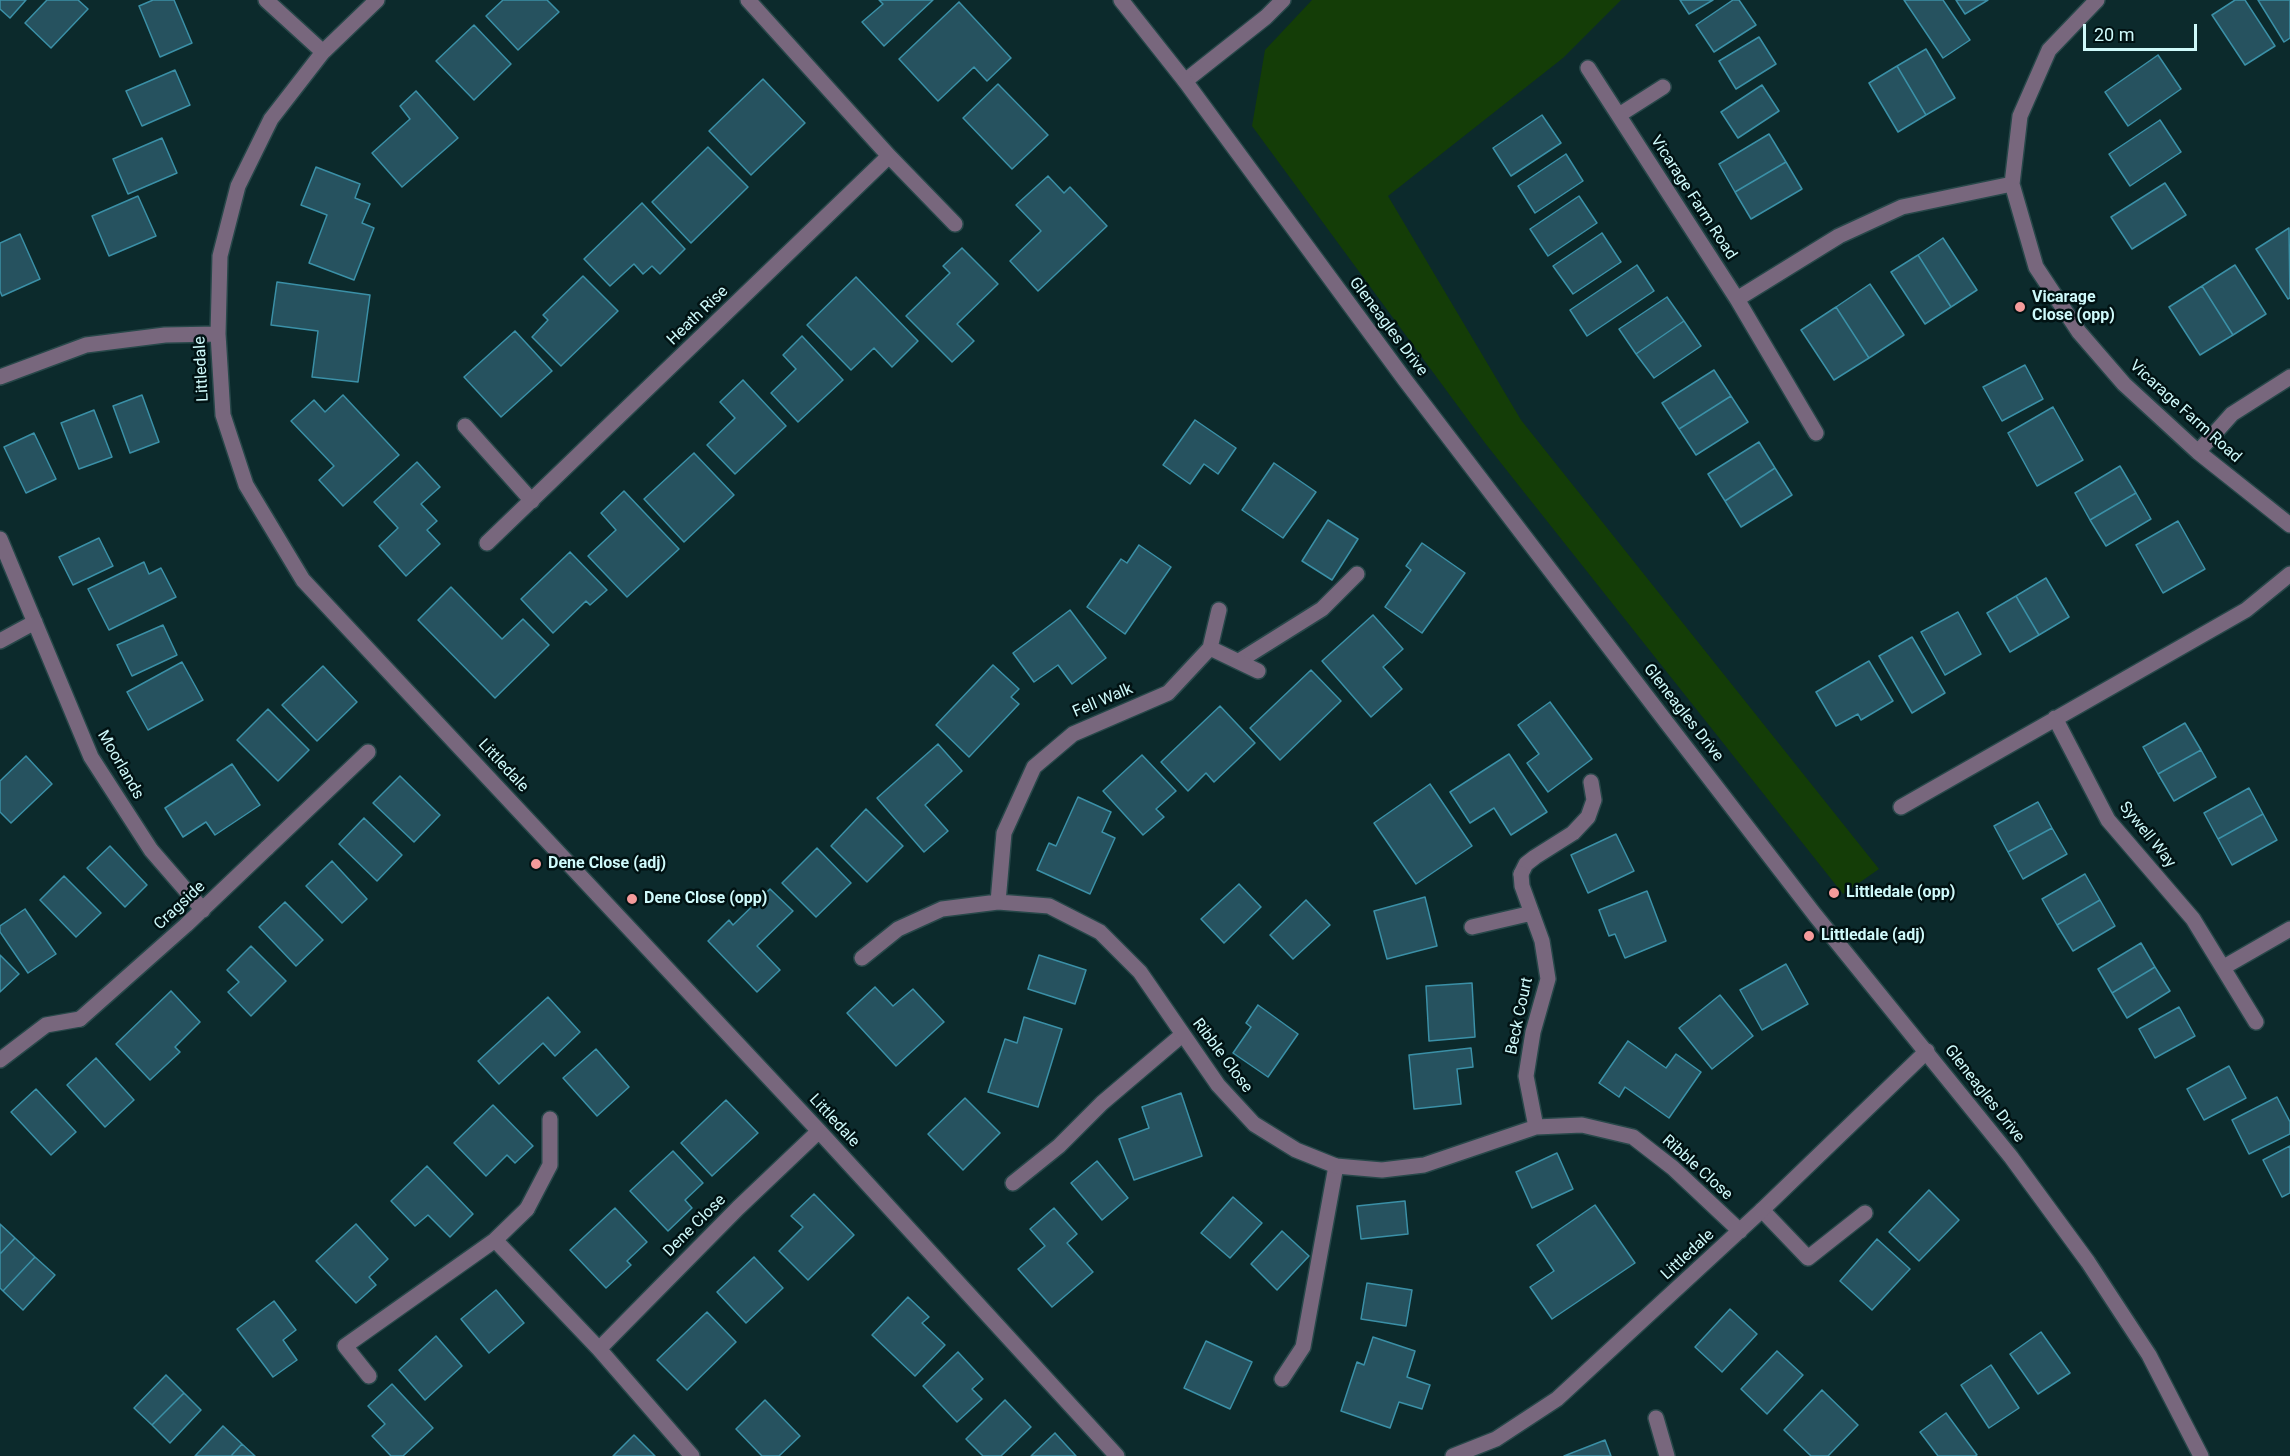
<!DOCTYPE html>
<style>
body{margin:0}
#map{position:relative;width:2290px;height:1456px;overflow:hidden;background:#0c2a2c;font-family:Roboto,sans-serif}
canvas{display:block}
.scale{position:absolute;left:2083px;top:24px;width:114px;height:27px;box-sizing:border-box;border:3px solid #cffafb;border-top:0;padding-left:8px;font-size:18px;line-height:21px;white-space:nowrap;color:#cffafb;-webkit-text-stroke:4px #011213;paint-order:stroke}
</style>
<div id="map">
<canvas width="2290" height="1456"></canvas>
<div class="scale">20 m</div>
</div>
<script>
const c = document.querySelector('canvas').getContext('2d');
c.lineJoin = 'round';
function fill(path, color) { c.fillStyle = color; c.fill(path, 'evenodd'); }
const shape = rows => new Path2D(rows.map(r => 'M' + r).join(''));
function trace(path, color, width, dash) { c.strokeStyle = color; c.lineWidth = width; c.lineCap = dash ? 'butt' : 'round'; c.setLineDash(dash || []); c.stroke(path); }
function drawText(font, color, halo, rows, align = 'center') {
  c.font = font + ' Roboto,sans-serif'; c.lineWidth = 5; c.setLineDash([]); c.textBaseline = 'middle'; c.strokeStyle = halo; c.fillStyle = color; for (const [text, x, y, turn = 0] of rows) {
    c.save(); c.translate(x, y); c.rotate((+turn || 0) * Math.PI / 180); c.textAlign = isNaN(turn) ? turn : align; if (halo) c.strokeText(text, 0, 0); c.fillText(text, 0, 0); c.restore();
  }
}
const green = shape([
 [1312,0,1621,0,1563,58,1388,196,1521,420,1879,869,1843,894,1485,443,1252,126,1265,50]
]);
const building = shape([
 [0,0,26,0,10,18,0,9,0,0],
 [47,0,78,0,88,9,51,48,25,23,47,0],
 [153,0,174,0,192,43,160,57,139,6,153,0],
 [503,0,547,0,559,12,518,50,486,16,503,0],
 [879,0,933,0,884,46,862,22,883,4,879,0],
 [1680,0,1713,0,1689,14,1680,0],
 [1733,0,1739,0,1756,25,1714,52,1696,25,1733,0],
 [1904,0,1943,0,1970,40,1943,58,1904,0],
 [1956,0,1988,0,1965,14,1956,0],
 [2235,0,2245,0,2275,46,2245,65,2212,15,2235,0],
 [2258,0,2290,0,2290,38,2284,42,2258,0],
 [959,2,1011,58,987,81,974,67,938,101,899,59,959,2],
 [474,25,511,64,474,100,436,61,474,25],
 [1759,37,1776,64,1736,89,1719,61,1759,37],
 [1926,49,1955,98,1926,115,1897,66,1926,49],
 [2158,55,2181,89,2128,126,2105,92,2158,55],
 [1897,66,1926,115,1898,132,1869,83,1897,66],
 [175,70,190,105,142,126,126,91,175,70],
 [763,79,805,123,751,175,709,131,763,79],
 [998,84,1048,135,1012,169,963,118,998,84],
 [1762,85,1779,111,1738,138,1721,112,1762,85],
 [416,91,458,138,402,187,372,153,410,119,400,106,416,91],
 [1542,115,1561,143,1511,176,1493,148,1542,115],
 [2160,120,2181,152,2130,186,2109,154,2160,120],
 [1769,134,1786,162,1735,192,1719,164,1769,134],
 [162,138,177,173,128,194,113,159,162,138],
 [708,147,748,187,691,243,652,202,708,147],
 [1566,154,1583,181,1535,213,1518,186,1566,154],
 [1786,162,1802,189,1751,219,1735,192,1786,162],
 [316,167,360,184,355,198,370,204,362,223,374,228,354,280,309,263,327,215,301,205,316,167],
 [1048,176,1064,193,1070,187,1107,226,1038,291,1010,261,1041,231,1016,205,1048,176],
 [2165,183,2186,215,2132,249,2111,217,2165,183],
 [138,196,156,236,109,256,92,216,138,196],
 [1579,196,1597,223,1548,256,1530,229,1579,196],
 [642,203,685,249,660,274,652,266,643,274,634,264,610,286,584,259,642,203],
 [2289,228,2290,298,2288,299,2256,249,2289,228],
 [1602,233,1621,262,1573,294,1553,266,1602,233],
 [20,234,40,279,2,296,0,291,0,243,20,234],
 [1943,238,1977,290,1951,307,1918,255,1943,238],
 [962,248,998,284,957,324,974,341,952,362,906,316,950,273,943,266,962,248],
 [1918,255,1951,307,1925,324,1891,272,1918,255],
 [1637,265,1654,291,1587,336,1570,310,1637,265],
 [2235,265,2266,314,2233,335,2202,286,2235,265],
 [583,276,618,311,561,366,532,337,548,320,543,315,583,276],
 [856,277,918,341,892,367,874,348,851,370,807,325,856,277],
 [277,282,370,295,358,382,312,377,318,331,271,325,277,282],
 [1870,284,1904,335,1869,358,1836,307,1870,284],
 [2202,286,2233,335,2200,355,2169,307,2202,286],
 [1667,297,1684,321,1636,354,1619,329,1667,297],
 [1836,307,1869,358,1834,380,1801,330,1836,307],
 [1684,321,1701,346,1654,378,1636,354,1684,321],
 [515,331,552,371,501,417,464,377,515,331],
 [802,336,843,380,798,422,771,393,796,369,783,355,802,336],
 [2025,365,2043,399,2002,421,1983,387,2025,365],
 [1714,370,1731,396,1679,429,1662,403,1714,370],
 [743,380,786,426,735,474,707,445,735,418,720,402,743,380],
 [142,395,159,442,130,453,113,406,142,395],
 [343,395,399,455,343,506,319,480,334,466,291,421,314,400,325,412,343,395],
 [1731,396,1748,422,1696,455,1679,429,1731,396],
 [2053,407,2083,460,2037,486,2008,433,2053,407],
 [94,410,112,457,79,469,61,423,94,410],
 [1195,420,1236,448,1218,474,1204,464,1190,484,1163,465,1195,420],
 [34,433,56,479,26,493,4,447,34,433],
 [1759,442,1775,468,1725,501,1708,474,1759,442],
 [694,453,734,495,684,542,644,499,694,453],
 [417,462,440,487,421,504,437,521,427,530,440,544,406,576,379,546,398,528,374,502,417,462],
 [1274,463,1316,492,1283,538,1242,510,1274,463],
 [2120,466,2136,493,2090,520,2075,493,2120,466],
 [1775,468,1792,495,1741,527,1725,501,1775,468],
 [624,491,679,549,627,597,588,556,616,530,601,513,624,491],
 [2136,493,2151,519,2106,546,2090,520,2136,493],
 [1328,520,1358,539,1332,580,1302,561,1328,520],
 [2178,521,2205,569,2163,593,2136,545,2178,521],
 [99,538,113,566,73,585,59,557,99,538],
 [1422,543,1465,573,1422,633,1385,607,1411,570,1406,566,1422,543],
 [1139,545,1171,567,1125,634,1087,607,1121,559,1127,563,1139,545],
 [570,552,607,590,590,605,586,601,553,633,521,599,570,552],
 [144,562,149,574,161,568,176,597,109,630,88,589,144,562],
 [2046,578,2069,617,2039,635,2016,596,2046,578],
 [451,587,502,639,523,619,549,645,495,698,418,620,451,587],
 [2016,596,2039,635,2010,652,1987,613,2016,596],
 [1070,610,1106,658,1072,684,1058,665,1034,682,1013,653,1070,610],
 [1958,612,1981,654,1945,675,1921,632,1958,612],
 [1373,615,1403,649,1383,667,1402,689,1371,717,1322,661,1373,615],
 [163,625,177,655,132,676,117,645,163,625],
 [1912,637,1945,693,1912,713,1879,656,1912,637],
 [1869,661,1893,701,1861,720,1858,714,1836,726,1816,692,1869,661],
 [182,662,203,700,148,730,127,692,182,662],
 [993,665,1019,689,1011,697,1019,704,969,757,936,725,993,665],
 [323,666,357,702,317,741,282,705,323,666],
 [1311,670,1341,701,1280,760,1250,728,1311,670],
 [1550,702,1592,759,1548,792,1527,763,1539,754,1518,725,1550,702],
 [1220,706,1255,743,1214,782,1206,773,1188,791,1161,762,1220,706],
 [268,709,309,750,278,781,237,740,268,709],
 [2185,723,2201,750,2158,774,2143,747,2185,723],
 [938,744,962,771,925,805,948,831,924,852,877,798,938,744],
 [2201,750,2216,777,2174,801,2158,774,2201,750],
 [1509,754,1547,812,1511,835,1494,808,1470,823,1450,792,1509,754],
 [1142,755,1176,791,1156,809,1164,817,1143,835,1103,791,1142,755],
 [26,756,52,784,11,823,0,812,0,781,26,756],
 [232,764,260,805,215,835,206,822,183,837,165,808,232,764],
 [400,776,440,815,414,842,373,803,400,776],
 [1430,784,1472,846,1416,884,1374,823,1430,784],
 [2249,788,2263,814,2218,839,2204,813,2249,788],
 [1078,797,1111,812,1102,832,1115,838,1090,894,1037,870,1049,843,1056,846,1078,797],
 [2038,802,2052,828,2008,852,1994,826,2038,802],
 [866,809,903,846,867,882,831,846,866,809],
 [2263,814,2277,840,2232,865,2218,839,2263,814],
 [364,818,402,855,377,881,339,844,364,818],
 [2052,828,2067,854,2023,879,2008,852,2052,828],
 [1616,834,1634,871,1588,893,1571,855,1616,834],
 [110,846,147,885,125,907,87,868,110,846],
 [817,848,851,883,816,917,782,883,817,848],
 [332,861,367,899,342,923,306,886,332,861],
 [2085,874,2100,900,2057,925,2042,899,2085,874],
 [64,876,101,913,76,937,40,900,64,876],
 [1239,884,1261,907,1224,943,1201,919,1239,884],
 [770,889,793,911,757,946,780,970,757,992,708,941,729,920,733,925,770,889],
 [1647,891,1666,941,1625,958,1615,934,1609,936,1599,910,1647,891],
 [1425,897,1437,946,1387,959,1374,911,1425,897],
 [1306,900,1330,925,1293,959,1270,935,1306,900],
 [2100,900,2115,926,2073,951,2057,925,2100,900],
 [285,902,323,940,296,966,259,927,285,902],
 [25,909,56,954,28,973,0,932,0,926,25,909],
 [2141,943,2155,967,2112,993,2098,969,2141,943],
 [251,946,286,981,251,1016,228,992,239,982,227,970,251,946],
 [0,955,19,974,0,992,0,955],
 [1039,955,1086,970,1075,1004,1028,989,1039,955],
 [1786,964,1808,1004,1762,1030,1740,990,1786,964],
 [2155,967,2170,991,2127,1018,2112,993,2155,967],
 [1472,983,1475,1037,1429,1041,1426,986,1472,983],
 [875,987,893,1006,913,989,944,1022,896,1066,847,1013,875,987],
 [171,991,200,1022,175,1047,180,1052,150,1080,116,1044,171,991],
 [1720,995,1753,1036,1712,1069,1679,1028,1720,995],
 [548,997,580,1032,555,1056,543,1043,499,1084,478,1061,548,997],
 [1258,1005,1298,1034,1268,1077,1233,1053,1251,1027,1246,1023,1258,1005],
 [2179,1007,2195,1036,2155,1058,2139,1029,2179,1007],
 [1024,1017,1062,1029,1038,1107,988,1092,1005,1039,1017,1043,1024,1017],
 [1628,1041,1666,1068,1676,1054,1701,1072,1669,1118,1625,1087,1619,1097,1599,1083,1628,1041],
 [1471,1048,1473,1067,1457,1069,1461,1104,1414,1109,1409,1055,1471,1048],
 [596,1049,629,1087,597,1116,563,1078,596,1049],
 [96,1058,134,1100,105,1127,67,1085,96,1058],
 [2229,1066,2246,1098,2204,1120,2187,1089,2229,1066],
 [36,1089,76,1132,51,1155,11,1112,36,1089],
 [1181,1093,1202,1156,1134,1180,1119,1139,1149,1128,1142,1107,1181,1093],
 [2277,1097,2290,1122,2290,1134,2249,1154,2232,1120,2277,1097],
 [965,1098,1000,1133,963,1170,928,1134,965,1098],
 [726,1100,758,1133,712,1176,681,1143,726,1100],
 [493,1105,533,1146,515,1163,507,1155,486,1176,454,1143,493,1105],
 [2290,1146,2290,1193,2282,1197,2263,1160,2290,1146],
 [673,1151,703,1183,685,1200,692,1208,668,1231,630,1191,673,1151],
 [1557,1153,1573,1189,1532,1208,1516,1172,1557,1153],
 [1097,1161,1128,1198,1102,1220,1071,1183,1097,1161],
 [427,1166,473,1214,450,1237,428,1215,415,1226,391,1201,427,1166],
 [1929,1190,1959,1220,1919,1261,1889,1232,1929,1190],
 [814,1194,854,1235,808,1280,779,1251,803,1227,791,1216,814,1194],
 [1233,1197,1262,1223,1230,1258,1201,1233,1233,1197],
 [1405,1201,1408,1234,1361,1239,1357,1206,1405,1201],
 [1595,1205,1635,1263,1552,1319,1530,1287,1554,1271,1537,1245,1595,1205],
 [615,1208,647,1242,627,1261,631,1265,606,1288,570,1250,615,1208],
 [1054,1208,1077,1234,1067,1243,1093,1272,1052,1307,1018,1269,1045,1246,1030,1229,1054,1208],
 [0,1224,15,1238,0,1254,0,1224],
 [356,1224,388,1259,369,1277,376,1285,356,1303,316,1261,356,1224],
 [1282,1231,1309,1256,1277,1290,1251,1264,1282,1231],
 [15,1238,35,1257,3,1291,0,1288,0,1254,15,1238],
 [1877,1239,1910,1269,1872,1310,1840,1281,1877,1239],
 [35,1257,55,1275,23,1310,3,1291,35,1257],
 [754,1257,783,1288,746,1323,717,1292,754,1257],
 [1367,1283,1412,1290,1406,1326,1361,1319,1367,1283],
 [496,1290,524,1323,489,1353,461,1319,496,1290],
 [908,1297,929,1317,922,1323,945,1345,915,1376,872,1335,908,1297],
 [274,1301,296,1330,283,1340,297,1360,273,1377,237,1329,274,1301],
 [1730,1309,1757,1334,1722,1372,1695,1347,1730,1309],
 [707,1312,736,1342,687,1390,657,1360,707,1312],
 [2041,1332,2070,1373,2038,1394,2010,1354,2041,1332],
 [436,1336,462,1366,425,1400,399,1370,436,1336],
 [1373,1337,1415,1351,1407,1377,1430,1385,1422,1409,1399,1402,1390,1428,1341,1411,1357,1362,1364,1365,1373,1337],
 [1206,1341,1252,1362,1230,1409,1184,1388,1206,1341],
 [1777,1351,1803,1375,1767,1414,1741,1389,1777,1351],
 [958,1352,983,1379,972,1389,982,1399,957,1422,923,1386,958,1352],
 [1991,1365,2019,1408,1989,1428,1961,1385,1991,1365],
 [166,1375,184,1393,152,1425,134,1408,166,1375],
 [392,1384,433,1428,403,1456,391,1456,372,1436,385,1424,368,1406,392,1384],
 [1822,1390,1858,1425,1828,1456,1811,1456,1784,1430,1822,1390],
 [184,1393,201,1410,170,1443,152,1425,184,1393],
 [765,1400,800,1436,779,1456,762,1456,736,1429,765,1400],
 [1005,1400,1031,1427,1001,1456,983,1456,966,1439,1005,1400],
 [1946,1413,1977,1455,1975,1456,1938,1456,1920,1432,1946,1413],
 [223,1426,242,1444,231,1456,195,1456,223,1426],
 [1055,1433,1076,1456,1031,1456,1055,1433],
 [634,1435,655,1456,613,1456,634,1435],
 [1605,1440,1611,1456,1564,1456,1605,1440],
 [242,1444,255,1456,231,1456,242,1444]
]);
const service = shape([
 [1239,661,1322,609,1357,574],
 [267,848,368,752],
 [1521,874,1526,864,1535,857,1573,833,1588,817,1594,800,1591,782],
 [0,1060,46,1025,80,1019],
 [1013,1183,1059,1146,1102,1103,1182,1035],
 [527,1209,550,1165,550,1119],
 [1762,1210,1808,1258,1865,1213],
 [1282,1379,1303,1347,1336,1166]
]);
const minor = shape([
 [266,0,323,52],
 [377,0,323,52,271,119,238,186,220,256,218,334,223,415,246,485,303,580,819,1131,1117,1456],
 [748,0,889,156,955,224],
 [2097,0,2049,50,2020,116,2012,184,2036,267,2079,332,2124,384,2198,452,2290,525],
 [1588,68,1737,299,1816,433],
 [1185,81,1266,17,1283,0],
 [1619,115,1663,87],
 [1737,299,1839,236,1902,207,2012,184],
 [0,377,86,345,165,335,218,334],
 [465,426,532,501],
 [2198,452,2232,414,2290,377],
 [0,539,91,757,151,850,203,910],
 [487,543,889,156],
 [0,641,35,622],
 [1210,648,1258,671],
 [2055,718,2108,820,2193,919,2256,1022],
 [1901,807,2246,610,2290,574],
 [1521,874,1522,886,1542,941,1548,979,1533,1032,1526,1076,1536,1127],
 [998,902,1004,833,1034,767,1073,734,1168,693,1210,648,1219,610],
 [1472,927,1532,913],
 [862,958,898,929,942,909,998,902,1049,906,1100,932,1140,972,1218,1085,1254,1124,1296,1150,1336,1166,1382,1170,1424,1165,1536,1127,1582,1125,1633,1137,1673,1168,1740,1231],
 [2224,967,2290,929],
 [80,1019,186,925,267,848],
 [495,1240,599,1349,692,1456],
 [599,1349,738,1208,819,1131],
 [369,1376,345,1346,495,1240,527,1209],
 [1656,1418,1667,1456],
 [1453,1456,1496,1439,1557,1399,1762,1210,1927,1051]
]);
const tertiary = shape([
 [1121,0,1185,81,1405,380,1667,723,1815,915,2011,1157,2088,1262,2149,1355,2201,1456]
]);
const markers = [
 [2020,307,6,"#f59b9b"],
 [536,864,6,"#f59b9b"],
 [1834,893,6,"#f59b9b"],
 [632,899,6,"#f59b9b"],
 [1809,936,6,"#f59b9b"]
];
const streetNames = [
 ["Vicarage Farm Road",1693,198,57],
 ["Heath Rise",698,316,-44],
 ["Gleneagles Drive",1388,327,53],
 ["Littledale",202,369,-93],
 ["Vicarage Farm Road",2185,412,42],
 ["Fell Walk",1103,701,-23],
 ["Gleneagles Drive",1683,713,52],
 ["Moorlands",120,765,60],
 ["Littledale",503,766,47],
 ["Sywell Way",2147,835,51],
 ["Cragside",180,906,-43],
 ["Beck Court",1520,1016,-78],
 ["Ribble Close",1222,1056,53],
 ["Gleneagles Drive",1984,1094,52],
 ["Littledale",834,1121,47],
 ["Ribble Close",1697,1168,42],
 ["Dene Close",695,1226,-45],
 ["Littledale",1688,1255,-43]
];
const poiNames = [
 ["Vicarage",2032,298],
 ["Close (opp)",2032,316],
 ["Dene Close (adj)",548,864],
 ["Littledale (opp)",1846,893],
 ["Dene Close (opp)",644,899],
 ["Littledale (adj)",1821,936]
];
fill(green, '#143d07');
fill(building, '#26525f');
trace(building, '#3b90a7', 1.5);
trace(service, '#274749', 18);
trace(minor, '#274749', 18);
trace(tertiary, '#274749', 18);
trace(service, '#78677d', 15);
trace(minor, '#78677d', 15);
trace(tertiary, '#78677d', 15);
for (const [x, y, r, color] of markers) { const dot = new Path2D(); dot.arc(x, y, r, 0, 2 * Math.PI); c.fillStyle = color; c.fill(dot); trace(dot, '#011213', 2); }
drawText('16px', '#cffafb', '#011213', streetNames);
drawText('bold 16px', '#cffafb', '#011213', poiNames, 'left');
</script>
